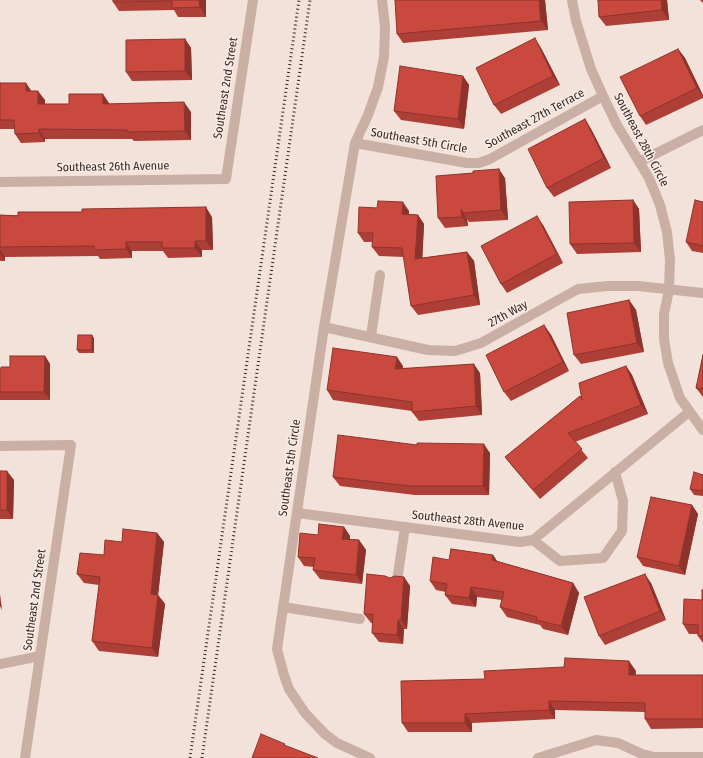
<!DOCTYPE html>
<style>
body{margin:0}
canvas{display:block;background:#f2e2d9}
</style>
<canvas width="703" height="758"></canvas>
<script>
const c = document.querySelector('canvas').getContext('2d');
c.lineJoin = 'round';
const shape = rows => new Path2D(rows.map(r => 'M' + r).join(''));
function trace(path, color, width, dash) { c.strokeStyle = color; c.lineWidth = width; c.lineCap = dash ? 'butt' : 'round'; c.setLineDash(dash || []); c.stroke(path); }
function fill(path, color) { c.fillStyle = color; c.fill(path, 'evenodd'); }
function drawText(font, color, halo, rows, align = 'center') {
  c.font = font + ' "Fira Sans Condensed",sans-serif'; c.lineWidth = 3; c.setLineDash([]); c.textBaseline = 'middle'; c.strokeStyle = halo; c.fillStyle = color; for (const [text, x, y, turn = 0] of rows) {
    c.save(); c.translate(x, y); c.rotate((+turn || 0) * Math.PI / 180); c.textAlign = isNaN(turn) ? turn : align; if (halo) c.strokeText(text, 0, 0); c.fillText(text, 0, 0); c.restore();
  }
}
const service = shape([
 [371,336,380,275],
 [533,540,560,561,603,558,622,531,623,501,615,472],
 [397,581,405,527],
 [283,607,360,619]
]);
const minor = shape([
 [572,0,576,21,591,69,603,96,617,125,649,178,660,205,667,232,670,260,669,290,664,314,664,339,668,363,680,398,703,430],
 [355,143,467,163,479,163,490,159,603,96],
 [639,162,703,130],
 [0,182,226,179,253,0],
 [324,327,428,350,455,351,481,343,578,289,608,286,638,286,703,293],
 [0,446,71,445,25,758],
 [297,513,520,542,533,540,689,412],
 [0,664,40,656],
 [370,758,337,743,325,734,305,713,289,689,284,675,277,649,324,327,355,143,368,115,378,87,384,57,385,27,382,0],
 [538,758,596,740,618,743,642,754,654,757,703,757]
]);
const rail = shape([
 [190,758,299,0],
 [202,758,310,0]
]);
const wall = shape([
 [206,0,206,17,178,17,174,10,119,11,113,2],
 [545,0,548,30,403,43,397,34],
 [667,0,669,20,606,26,599,17],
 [700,0,703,0,703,3],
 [185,39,191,48,192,80,132,81,126,72],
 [541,48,560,85,501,114,494,105],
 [678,49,685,58,703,95,703,98,646,125,640,116],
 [463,76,469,85,464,129,401,120,394,111],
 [0,83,26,83,31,91,45,100,45,104,69,104,109,103,109,104,191,112,191,140,134,141,132,139,45,139,45,142,21,143,15,134,15,129,0,129],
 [585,119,591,129,611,168,554,197,547,188],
 [505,178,508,220,469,222,467,219,468,226,445,228,438,218],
 [633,200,639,209,641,252,577,254,570,244],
 [703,202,703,253,692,251,686,242],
 [377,208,409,211,409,214,418,215,424,224,422,258,467,252,474,261,480,305,418,315,411,306,404,257,379,256,372,247,373,242,364,242,358,233],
 [0,215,212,217,213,250,202,250,202,257,168,258,163,251,132,251,132,258,100,259,98,256,5,257,5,261,0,261],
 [543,225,563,263,507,293,501,284],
 [629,300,636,310,644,352,581,364,574,355],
 [544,325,551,335,569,371,511,401,504,392],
 [94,338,94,353,79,353,77,350],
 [703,355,703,397,696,388],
 [45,356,50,364,50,400,0,400,0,369,10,367],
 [403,366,403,368,480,373,482,415,419,421,412,412,412,411,333,400,327,390],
 [626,366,632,375,648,414,575,442,588,458,540,499,512,466,505,457,580,396,582,399],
 [417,445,490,453,489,495,415,495,340,486,333,477],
 [0,471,14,480,13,519,0,519],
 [703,475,703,496,694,495,690,489],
 [692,505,698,514,685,575,643,566,637,557],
 [344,527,350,536,350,539,359,540,366,550,362,584,320,579,313,570,314,567,304,566,298,557,318,535],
 [157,533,164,542,158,595,165,604,158,657,99,651,92,641,99,585,84,583,77,574,122,542],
 [493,555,497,561,573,583,579,593,568,635,543,629,540,625,507,617,500,607,502,600,477,597,476,607,452,604,445,595,446,592,436,590,430,581,449,560],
 [404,577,410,586,407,629,404,629,403,644,379,642,372,633,373,623,371,623,364,614,390,578],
 [651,583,666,620,605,645,599,636],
 [703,590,703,643,698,636,698,634,689,634,683,624,702,600],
 [636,671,635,675,703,675,703,728,651,729,645,719,645,712,555,710,555,719,472,723,472,732,408,732,402,723,485,679]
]);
const shadedWall = shape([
 [199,0,206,0,206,17,200,7],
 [539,0,545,0,548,30,541,21],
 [661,0,667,0,669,20,662,10],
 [535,38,541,48,560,85,553,76],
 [185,39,191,48,192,80,185,71],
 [678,49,685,58,703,96,697,88],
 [463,76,469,85,464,129,458,119],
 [26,83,32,92,26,91],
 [38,91,45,100,45,113,38,104],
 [103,94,109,103,109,113,103,104],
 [184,102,191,112,191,140,185,131],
 [585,119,591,129,611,168,604,158],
 [39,129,45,139,45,142,39,133],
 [499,169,505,178,508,220,501,210],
 [633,200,639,209,641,252,634,243],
 [403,202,409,211,409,223,402,214],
 [206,207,212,217,213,250,206,241],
 [461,209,467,219,468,226,462,217],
 [418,215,424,224,422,268,415,259],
 [537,216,543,225,563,263,557,254],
 [195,241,202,250,202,257,195,248],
 [126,242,132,251,132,258,126,249],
 [0,249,5,257,5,261,0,254],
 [467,252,474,261,480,305,474,295],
 [629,300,636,310,644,352,637,343],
 [544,325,551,335,569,371,563,362],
 [92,335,94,338,94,353,92,350],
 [45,356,50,364,50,400,44,392],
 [397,357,403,366,401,378,395,369],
 [474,364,480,373,482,415,476,406],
 [626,366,632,375,648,414,641,405],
 [484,444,490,453,489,495,483,486],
 [7,471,14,480,13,519,7,510],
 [692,505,698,514,685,575,679,566],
 [344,527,350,536,349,548,342,539],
 [157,533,164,542,158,595,165,604,158,657,152,648,151,594],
 [359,540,366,550,362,584,356,575],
 [493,555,499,564,492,560],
 [645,574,651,583,666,620,660,611],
 [404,577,410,586,407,629,401,620],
 [573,583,579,593,568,635,561,626],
 [471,587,477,597,476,607,469,598],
 [0,594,2,610,0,606],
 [398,620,404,629,403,644,397,635],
 [629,661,636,671,635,685,629,675],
 [549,701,555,710,555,719,549,710],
 [465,714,472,723,472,732,465,723]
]);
const building = shape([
 [113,0,199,0,200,7,172,8,172,1,113,2,113,0],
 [395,0,539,0,541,21,397,34,395,0],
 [598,0,661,0,662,10,599,17,598,0],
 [535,38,553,76,494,105,476,68,535,38],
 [185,39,185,71,126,72,126,40,185,39],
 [678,49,697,88,640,116,620,77,678,49],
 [400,66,463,76,458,119,394,111,400,66],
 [0,83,26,83,26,91,38,91,38,104,69,104,69,94,103,94,103,104,184,102,185,131,127,132,127,130,39,129,39,133,15,134,14,120,0,120,0,83],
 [585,119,604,158,547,188,528,149,585,119],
 [499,169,501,210,463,213,461,209,462,217,438,218,436,176,473,173,473,171,499,169],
 [633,200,634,243,570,244,569,202,633,200],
 [695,200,703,202,703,246,686,242,695,200],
 [378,201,403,202,402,214,418,215,415,259,467,252,474,295,411,306,402,248,372,247,373,233,358,233,359,207,377,208,378,201],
 [206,207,206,241,195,241,195,248,162,248,162,242,126,242,126,249,94,250,94,246,0,247,0,215,18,216,18,212,82,212,82,209,206,207],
 [537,216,557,254,501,284,481,246,537,216],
 [629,300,637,343,574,355,567,313,629,300],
 [544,325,563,362,504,392,486,355,544,325],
 [78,335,92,335,92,350,77,350,78,335],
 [333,348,397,357,395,369,474,364,476,406,412,412,412,402,327,390,333,348],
 [703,355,703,389,696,388,703,355],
 [10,356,45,356,44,392,0,392,0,369,1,369,1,367,10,367,10,356],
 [626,366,641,405,568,433,582,449,533,490,505,457,580,396,582,400,579,383,626,366],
 [338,435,417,445,417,443,484,444,483,486,409,486,333,477,338,435],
 [0,471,7,471,7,510,0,510,0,471],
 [694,472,703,475,703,491,690,489,694,472],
 [651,497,692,505,679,566,637,557,651,497],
 [319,524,344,527,342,539,359,540,356,575,313,570,315,558,298,557,300,533,318,535,319,524],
 [123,529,157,533,151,594,158,595,152,648,92,641,100,577,77,574,80,553,104,555,105,540,122,542,123,529],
 [451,549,493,555,492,560,573,583,561,626,536,620,537,617,500,607,504,592,471,587,469,598,445,595,447,584,430,581,433,557,449,560,451,549],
 [367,574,385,576,390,578,395,576,404,577,401,620,398,620,397,635,372,633,373,614,364,614,367,574],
 [645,574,660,611,599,636,584,597,645,574],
 [702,590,703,590,703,636,698,636,698,625,683,624,684,599,702,600,702,590],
 [565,658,629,661,629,675,703,675,703,719,645,719,645,703,549,701,549,710,465,714,465,723,402,723,401,681,485,679,484,671,564,667,565,658],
 [261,734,285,744,284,745,318,758,252,758,261,734]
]);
const streetNames = [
 ["Southeast 2nd Street",226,88,-81],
 ["Southeast 27th Terrace",535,119,-29],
 ["Southeast 28th Circle",641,140,62],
 ["Southeast 5th Circle",419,141,10],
 ["Southeast 26th Avenue",113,167,-1],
 ["27th Way",508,314,-29],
 ["Southeast 5th Circle",290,468,-82],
 ["Southeast 28th Avenue",468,521,6],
 ["Southeast 2nd Street",35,600,-82]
];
trace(service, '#caafa4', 10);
trace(minor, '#caafa4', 10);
trace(rail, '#352826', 3, [1, 3]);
fill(wall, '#ae3f36');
fill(shadedWall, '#8d332c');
fill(building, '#ca493f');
trace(building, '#8d332c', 1);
drawText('12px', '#352826', '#faede5', streetNames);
</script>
